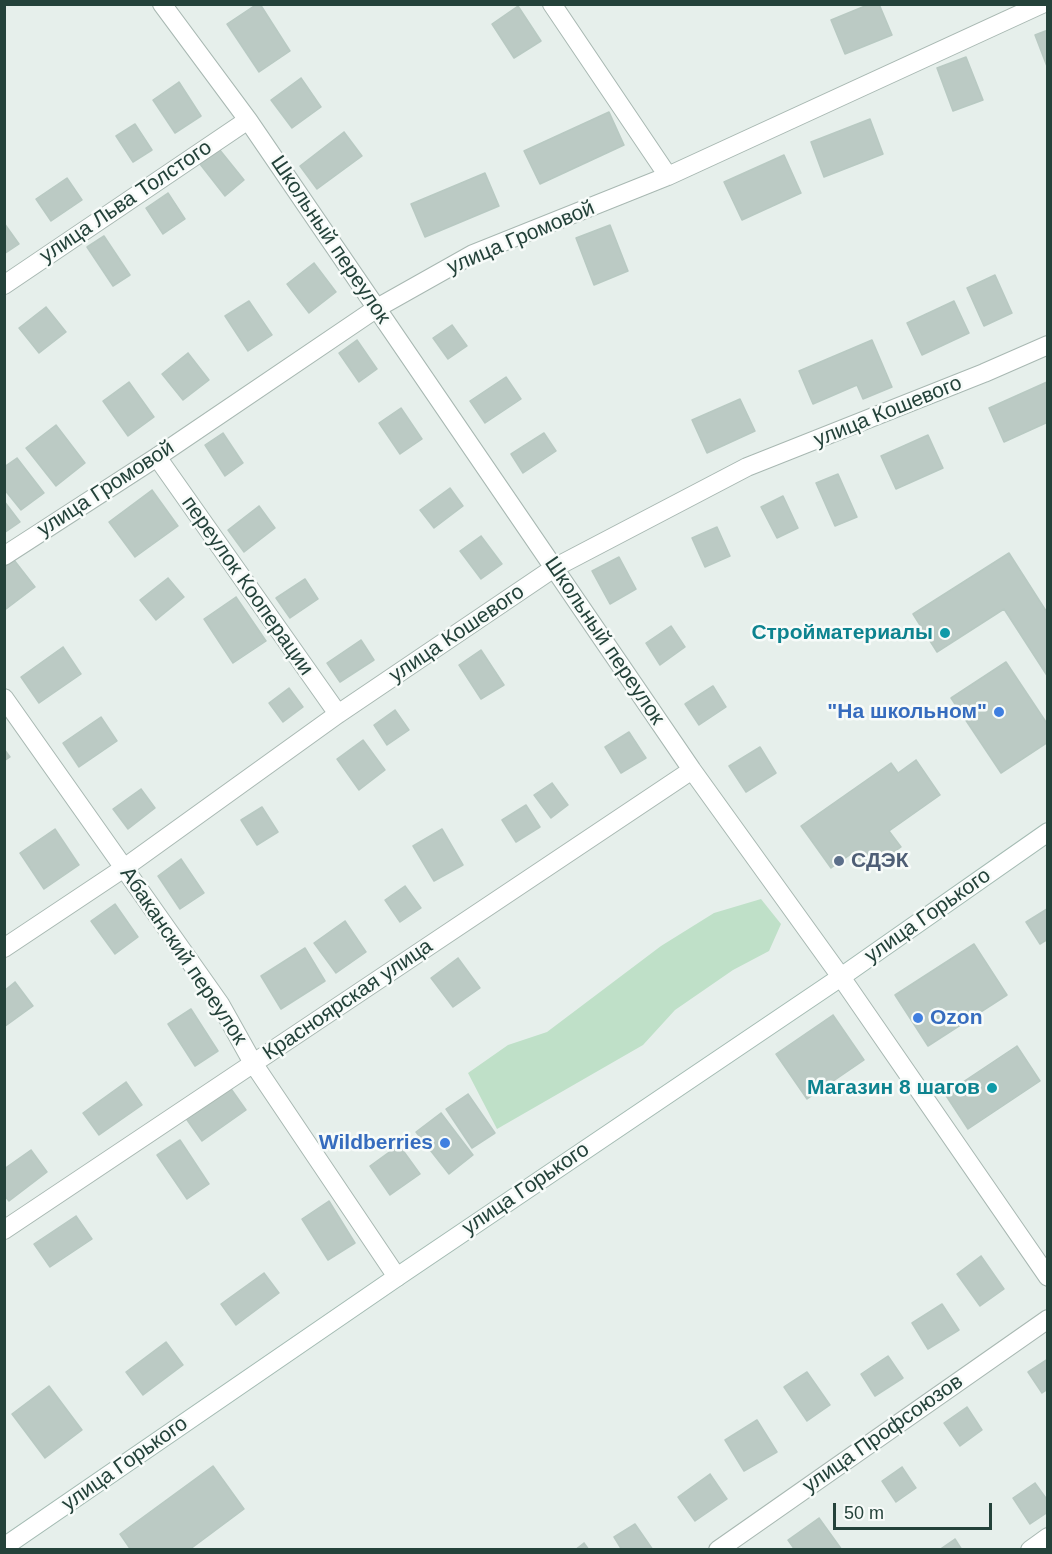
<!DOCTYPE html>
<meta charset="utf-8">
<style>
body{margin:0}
#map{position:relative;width:1052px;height:1554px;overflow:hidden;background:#e6efeb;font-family:Helvetica,sans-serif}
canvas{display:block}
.frame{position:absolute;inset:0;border:6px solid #24423a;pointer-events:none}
.scale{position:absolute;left:833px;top:1503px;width:159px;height:27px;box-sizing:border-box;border:3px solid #24423a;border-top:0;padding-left:8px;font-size:18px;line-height:21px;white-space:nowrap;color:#24423a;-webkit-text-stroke:4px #f7fbf9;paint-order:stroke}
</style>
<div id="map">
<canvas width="1052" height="1554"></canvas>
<div class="frame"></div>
<div class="scale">50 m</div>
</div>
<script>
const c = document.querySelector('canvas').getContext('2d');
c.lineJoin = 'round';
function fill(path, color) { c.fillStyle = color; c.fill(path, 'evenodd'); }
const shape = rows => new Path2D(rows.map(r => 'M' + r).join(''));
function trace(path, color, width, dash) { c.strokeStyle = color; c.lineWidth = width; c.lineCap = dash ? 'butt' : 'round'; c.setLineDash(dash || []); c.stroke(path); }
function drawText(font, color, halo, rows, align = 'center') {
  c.font = font + ' Helvetica,sans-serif'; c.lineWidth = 5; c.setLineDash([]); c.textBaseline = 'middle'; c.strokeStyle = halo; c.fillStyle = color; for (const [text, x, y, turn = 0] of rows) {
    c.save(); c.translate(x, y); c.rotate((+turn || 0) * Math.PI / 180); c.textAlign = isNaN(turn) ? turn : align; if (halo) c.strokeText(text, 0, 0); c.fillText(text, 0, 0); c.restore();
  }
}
const green = shape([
 [761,899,781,924,769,951,733,970,675,1010,643,1045,497,1129,468,1073,508,1045,547,1032,661,946,714,913]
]);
const building = shape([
 [257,4,260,4,290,51,259,72,227,24,257,4],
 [870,4,879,4,892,35,845,54,831,20,870,4],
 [518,6,541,41,514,58,492,24,518,6],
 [1048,30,1048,69,1035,35,1048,30],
 [966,57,983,100,953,111,937,68,966,57],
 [301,78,321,107,292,128,271,100,301,78],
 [179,82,201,116,175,133,153,100,179,82],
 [609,112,624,145,540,184,524,151,609,112],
 [870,119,883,154,824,177,811,142,870,119],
 [135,124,152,150,133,162,116,136,135,124],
 [344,132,362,156,317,189,300,166,344,132],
 [219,149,244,180,225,196,200,164,219,149],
 [784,155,801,193,742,220,724,182,784,155],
 [485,173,499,206,425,237,411,204,485,173],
 [67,178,82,200,51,221,36,199,67,178],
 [168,193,185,219,163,234,146,208,168,193],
 [4,223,19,244,4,254,4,223],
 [610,225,628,271,594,285,576,238,610,225],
 [104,236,130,275,113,286,87,247,104,236],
 [314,263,336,292,309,313,287,284,314,263],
 [995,275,1012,313,984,326,967,288,995,275],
 [249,301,272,335,248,351,225,316,249,301],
 [954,301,969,333,922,355,907,323,954,301],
 [46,307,66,332,39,353,19,328,46,307],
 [452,325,467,346,448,359,433,338,452,325],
 [357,340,377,369,359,382,339,353,357,340],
 [872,340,892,387,863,399,857,385,813,404,799,371,872,340],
 [188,353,209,380,183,400,162,374,188,353],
 [506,377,521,399,485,423,470,401,506,377],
 [129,382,154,417,128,436,103,401,129,382],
 [1047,382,1048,422,1004,442,989,408,1047,382],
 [740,399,755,431,707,453,692,420,740,399],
 [401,408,422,439,400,454,379,423,401,408],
 [56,425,85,463,56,486,26,448,56,425],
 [223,433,243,463,225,476,205,445,223,433],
 [544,433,556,451,523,473,511,454,544,433],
 [928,435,943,468,896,489,881,456,928,435],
 [17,458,44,493,21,510,4,489,4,467,17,458],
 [838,474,857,517,835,526,816,483,838,474],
 [450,488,463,506,434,528,420,510,450,488],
 [152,490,178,526,135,557,109,522,152,490],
 [783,496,798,528,777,538,761,507,783,496],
 [4,501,20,522,4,533,4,501],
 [259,506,275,528,244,552,228,530,259,506],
 [717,527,730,556,705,567,692,538,717,527],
 [481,536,502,564,481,579,460,551,481,536],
 [1009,553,1048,614,1048,677,1004,609,937,652,913,614,1009,553],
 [619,557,636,589,610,604,592,571,619,557],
 [14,560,35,587,6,609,4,606,4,567,14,560],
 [168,578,184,597,156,620,140,600,168,578],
 [305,579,318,599,290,618,276,598,305,579],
 [236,597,266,641,233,663,204,619,236,597],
 [671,626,685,647,660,665,646,643,671,626],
 [361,640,374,660,340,682,327,663,361,640],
 [63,647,81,674,39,703,21,677,63,647],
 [481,650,504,685,481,699,459,665,481,650],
 [1006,662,1048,725,1048,742,1001,773,951,698,1006,662],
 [713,686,726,707,699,725,685,704,713,686],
 [289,688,303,707,283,722,269,703,289,688],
 [395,710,409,730,387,745,374,725,395,710],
 [101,717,117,741,79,767,63,743,101,717],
 [629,732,646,758,621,773,605,747,629,732],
 [363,740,385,770,359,790,337,759,363,740],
 [760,747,776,773,746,792,729,766,760,747],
 [4,749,10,757,4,761,4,749],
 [916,760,940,795,889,831,901,847,867,871,854,852,831,868,801,826,891,763,898,773,916,760],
 [552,783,568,805,551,818,534,795,552,783],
 [141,789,155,808,128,829,113,809,141,789],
 [526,805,540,827,516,842,502,820,526,805],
 [262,807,278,832,257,845,241,820,262,807],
 [55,829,79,865,44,889,20,853,55,829],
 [442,829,463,865,434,881,413,846,442,829],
 [181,859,204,893,180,909,158,876,181,859],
 [405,886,421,908,400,922,385,900,405,886],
 [115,904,138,937,115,954,91,921,115,904],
 [1047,909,1048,939,1040,944,1026,922,1047,909],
 [345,921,366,952,336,973,314,943,345,921],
 [974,944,1007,995,928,1046,895,995,974,944],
 [305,948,325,981,281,1009,261,976,305,948],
 [458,958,480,988,453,1007,431,978,458,958],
 [15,982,33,1006,4,1027,4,991,15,982],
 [191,1009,218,1051,195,1066,168,1024,191,1009],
 [833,1015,864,1060,807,1099,776,1054,833,1015],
 [1017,1046,1040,1081,968,1129,945,1094,1017,1046],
 [126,1082,142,1105,99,1135,83,1113,126,1082],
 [229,1086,246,1110,202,1141,185,1117,229,1086],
 [468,1094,495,1133,472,1148,446,1109,468,1094],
 [441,1113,473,1155,449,1174,416,1132,441,1113],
 [180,1140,209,1184,187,1199,157,1155,180,1140],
 [399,1145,420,1174,390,1195,370,1166,399,1145],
 [31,1150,47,1172,9,1201,4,1195,4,1169,31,1150],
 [329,1201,355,1243,328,1260,302,1219,329,1201],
 [76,1216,92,1239,50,1267,34,1244,76,1216],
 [981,1256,1004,1289,980,1306,957,1274,981,1256],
 [264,1273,279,1293,236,1325,221,1304,264,1273],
 [942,1304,959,1330,928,1349,912,1323,942,1304],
 [166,1342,183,1365,143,1395,126,1372,166,1342],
 [888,1356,903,1378,875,1396,861,1374,888,1356],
 [1048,1359,1048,1389,1042,1393,1028,1372,1048,1359],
 [807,1372,830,1405,807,1421,784,1387,807,1372],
 [49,1386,82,1430,45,1458,12,1414,49,1386],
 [967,1407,982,1430,960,1446,944,1423,967,1407],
 [757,1420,777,1452,744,1471,725,1440,757,1420],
 [213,1466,244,1509,189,1550,131,1550,120,1534,213,1466],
 [902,1467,916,1488,896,1502,882,1481,902,1467],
 [710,1474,727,1499,695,1521,678,1497,710,1474],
 [1035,1483,1048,1501,1048,1512,1030,1524,1013,1498,1035,1483],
 [819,1518,842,1550,795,1550,788,1540,819,1518],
 [635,1524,653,1550,622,1550,614,1537,635,1524],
 [955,1539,962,1550,939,1550,955,1539],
 [584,1543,589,1550,575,1550,584,1543]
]);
const street = shape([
 [162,4,248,120,692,770,841,977,1048,1277],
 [552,4,668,176],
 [4,285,248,120],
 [157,457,338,714],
 [4,556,157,457,377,308,473,254,668,176,1042,4],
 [4,698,220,1004,253,1063,397,1277],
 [4,948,124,868,338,714,554,568,747,467,984,373,1048,345],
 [4,1230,692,770],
 [718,1550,1048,1319],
 [1030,1550,1048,1537]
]);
const secondary = shape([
 [4,1547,397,1277,841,977,1048,832]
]);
const markers = [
 [945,633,6,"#0f9aa8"],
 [999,712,6,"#3f7fe0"],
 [839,861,6,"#5c6f8a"],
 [918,1018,6,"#3f7fe0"],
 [992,1088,6,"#0f9aa8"],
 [445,1143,6,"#3f7fe0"]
];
const streetNames = [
 ["улица Льва Толстого",126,202,-34],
 ["улица Громовой",521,238,-23],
 ["Школьный переулок",330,240,56],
 ["улица Кошевого",888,412,-22],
 ["улица Громовой",106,489,-33],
 ["переулок Кооперации",247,586,55],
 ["улица Кошевого",457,634,-34],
 ["Школьный переулок",604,641,56],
 ["улица Горького",928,916,-35],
 ["Абаканский переулок",183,956,56],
 ["Красноярская улица",348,1000,-34],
 ["улица Горького",526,1189,-34],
 ["улица Профсоюзов",883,1434,-35],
 ["улица Горького",125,1464,-35]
];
const cultureNames = [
 ["Стройматериалы",933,633],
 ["Магазин 8 шагов",980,1088]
];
const shopNames = [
 ["\"На школьном\"",987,712],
 ["Ozon",930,1018,"left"],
 ["Wildberries",433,1143]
];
const serviceNames = [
 ["СДЭК",851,861]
];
fill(green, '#bfe0c8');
fill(building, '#bbcac4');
trace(building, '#b8c9c2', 1.5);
trace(street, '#a8b8b2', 20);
trace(secondary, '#a4bbb3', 20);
trace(street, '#fff', 18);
trace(secondary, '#fff', 18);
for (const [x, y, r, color] of markers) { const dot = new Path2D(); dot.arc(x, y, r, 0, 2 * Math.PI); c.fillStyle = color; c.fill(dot); trace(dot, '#f7fbf9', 2); }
drawText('21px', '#24423a', '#f7fbf9', streetNames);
drawText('bold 21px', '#0d838f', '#f7fbf9', cultureNames, 'right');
drawText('bold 21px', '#366cbe', '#f7fbf9', shopNames, 'right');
drawText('bold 21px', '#4e5e75', '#f7fbf9', serviceNames, 'left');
</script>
